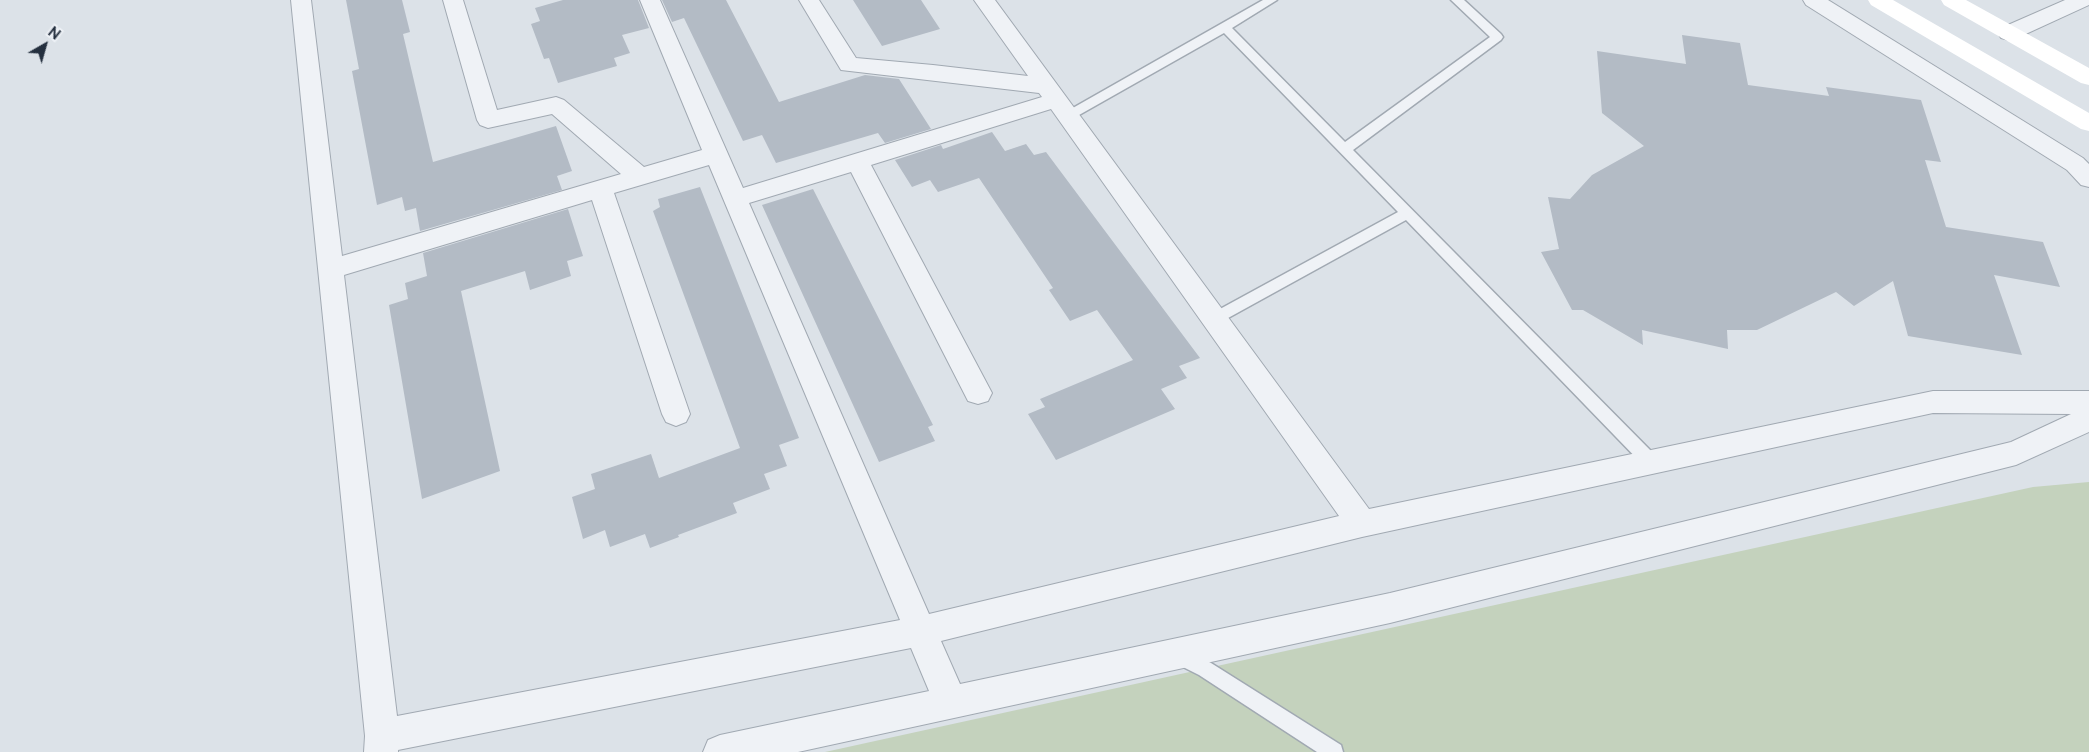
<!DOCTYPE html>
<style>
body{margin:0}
#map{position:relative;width:2089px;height:752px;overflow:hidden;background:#dce2e8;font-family:Raleway,sans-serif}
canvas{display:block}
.north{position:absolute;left:20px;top:20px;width:50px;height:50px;-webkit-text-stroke:4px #ecf0f5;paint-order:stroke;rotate:38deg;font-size:14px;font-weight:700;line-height:20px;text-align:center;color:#25303f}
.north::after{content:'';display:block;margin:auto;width:18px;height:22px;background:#25303f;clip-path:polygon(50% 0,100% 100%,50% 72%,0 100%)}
</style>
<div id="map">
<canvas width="2089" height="752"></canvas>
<div class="north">N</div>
</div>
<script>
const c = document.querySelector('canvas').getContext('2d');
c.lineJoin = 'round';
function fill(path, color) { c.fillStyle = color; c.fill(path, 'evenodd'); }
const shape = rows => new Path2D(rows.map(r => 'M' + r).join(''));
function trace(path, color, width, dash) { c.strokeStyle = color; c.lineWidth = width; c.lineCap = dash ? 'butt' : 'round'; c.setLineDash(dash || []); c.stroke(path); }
const green = shape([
 [2089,482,2089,752,825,752,2033,487]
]);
const building = shape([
 [346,0,402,0,410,32,403,34,433,162,556,126,572,171,557,176,562,190,420,231,416,208,405,211,402,197,377,205,352,71,359,69],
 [563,0,638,0,649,28,622,35,630,53,614,58,617,66,558,83,549,58,544,59,531,24,540,21,535,8],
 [662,0,726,0,779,102,865,75,899,79,931,129,885,143,878,133,776,163,762,135,743,141,684,18,672,22],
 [853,0,921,0,940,29,882,46],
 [1682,35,1740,43,1748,85,1829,96,1826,87,1921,100,1941,162,1925,160,1946,227,2043,242,2060,287,1994,275,2022,355,1908,336,1893,281,1854,306,1836,292,1757,330,1727,330,1728,349,1642,330,1643,345,1583,310,1572,310,1541,252,1559,249,1548,197,1570,199,1592,175,1644,146,1602,113,1597,51,1686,64],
 [992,132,1005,151,1026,144,1034,155,1046,152,1200,358,1179,366,1187,378,1161,389,1175,409,1056,460,1028,414,1045,407,1040,399,1133,360,1097,310,1070,321,1049,290,1053,288,979,178,938,192,930,180,912,187,895,160,941,145,943,149],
 [700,187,799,438,779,445,787,466,764,474,770,489,733,503,737,513,678,535,679,537,650,548,645,534,610,547,605,530,583,539,572,497,595,489,591,474,651,454,659,478,740,448,653,211,660,207,658,199],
 [813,189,933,425,928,427,935,441,879,462,762,205],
 [568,209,583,256,567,261,571,276,530,290,525,271,461,291,500,471,422,499,389,305,408,299,405,283,427,276,423,253]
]);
const lane = shape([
 [1263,0,1277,0,1232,28,1345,142,1490,37,1451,0,1464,0,1501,34,1503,37,1501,40,1353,150,1658,458,1660,463,1658,468,1652,470,1646,468,1406,220,1219,323,1214,325,1209,323,1207,319,1209,315,1398,212,1224,33,1072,119,1068,120,1062,116,1064,113,1263,0],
 [1181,649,1211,663,1341,745,1343,752,1317,752,1199,675,1175,663,1172,657,1175,651,1181,649]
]);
const street = shape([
 [291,0,311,0,342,256,621,174,552,114,488,128,480,125,477,120,443,0,463,0,497,110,556,97,564,100,644,167,702,150,640,0,660,0,743,188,1042,97,1039,93,841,70,799,0,819,0,856,58,933,65,1028,76,974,0,995,0,1369,509,1933,391,2089,391,2089,432,2016,465,1390,623,798,752,703,752,708,740,720,735,929,691,911,648,398,750,398,752,364,752,365,736,291,0],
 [1051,109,1339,516,929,614,749,203,851,172,968,401,978,404,988,401,992,393,871,165,1051,109],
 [709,165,900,620,397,716,344,275,592,200,662,414,666,422,676,426,686,422,690,414,614,193,709,165],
 [1933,413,2071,414,2011,442,1390,593,960,684,941,641,1362,537,1933,413],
 [1803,0,1828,0,2083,158,2089,164,2089,187,2081,185,2067,170,1806,5,1803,0],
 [2065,0,2089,0,2089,5,2017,38,2009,40,2001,38,1998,33,2001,28,2065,0]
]);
const secondary = shape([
 [1868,0,1893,0,2089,113,2089,131,2081,129,1871,5,1868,0],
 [1941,0,1966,0,2089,68,2089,85,2081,83,1944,5,1941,0]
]);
fill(green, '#c4d2bd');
fill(building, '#b3bbc5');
trace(lane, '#a1a9b2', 3);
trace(street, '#a1a9b2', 2);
fill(lane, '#eff2f6');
fill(street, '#eff2f6');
fill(secondary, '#fff');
</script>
